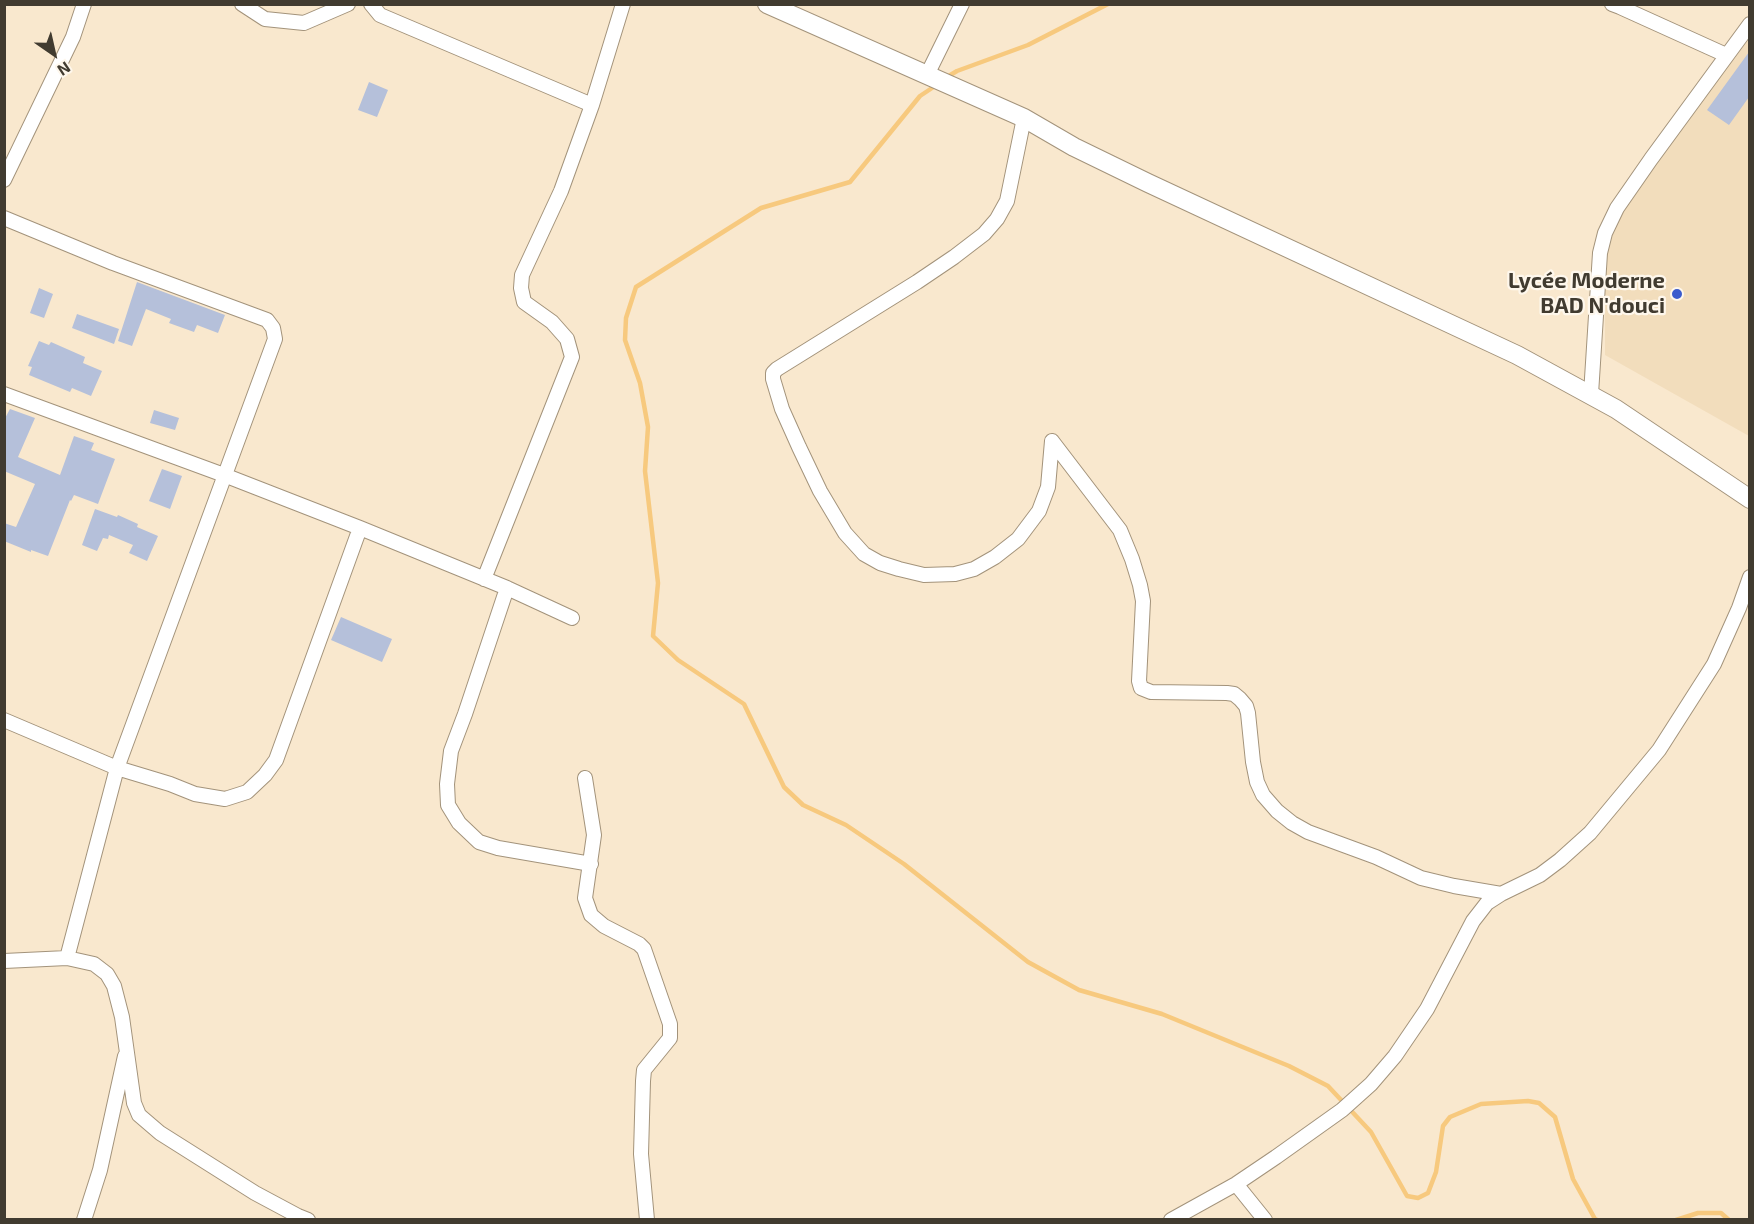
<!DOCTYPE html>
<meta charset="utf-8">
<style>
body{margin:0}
#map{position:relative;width:1754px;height:1224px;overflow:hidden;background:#f9e8ce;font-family:"Exo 2",sans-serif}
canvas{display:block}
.frame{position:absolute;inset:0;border:6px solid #413b30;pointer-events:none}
.north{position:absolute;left:24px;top:24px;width:60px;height:60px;-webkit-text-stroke:4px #fef7ec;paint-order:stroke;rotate:146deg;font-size:16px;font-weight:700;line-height:24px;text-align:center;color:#413b30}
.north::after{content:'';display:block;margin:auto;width:21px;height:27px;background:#413b30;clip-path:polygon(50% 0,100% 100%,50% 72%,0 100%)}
</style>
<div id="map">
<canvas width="1754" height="1224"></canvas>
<div class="frame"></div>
<div class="north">N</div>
</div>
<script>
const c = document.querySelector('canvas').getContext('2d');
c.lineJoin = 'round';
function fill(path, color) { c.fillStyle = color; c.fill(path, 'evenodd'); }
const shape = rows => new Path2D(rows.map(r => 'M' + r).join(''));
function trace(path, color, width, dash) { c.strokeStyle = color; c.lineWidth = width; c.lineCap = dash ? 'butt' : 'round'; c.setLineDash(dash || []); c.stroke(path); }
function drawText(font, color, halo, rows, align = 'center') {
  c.font = font + ' "Exo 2",sans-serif'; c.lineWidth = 4.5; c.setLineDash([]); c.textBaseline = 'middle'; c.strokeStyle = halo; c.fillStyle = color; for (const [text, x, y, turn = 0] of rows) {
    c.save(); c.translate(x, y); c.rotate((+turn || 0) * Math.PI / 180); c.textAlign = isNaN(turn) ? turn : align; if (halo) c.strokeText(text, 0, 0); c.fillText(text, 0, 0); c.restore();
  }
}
const built = shape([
 [1749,38,1749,436,1605,355,1605,233]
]);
const stream = shape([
 [947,77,957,71,1028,45,1108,4],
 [938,84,920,96,850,182,761,208,636,287,626,318,625,340,640,383,648,427,645,471,658,583,653,636,678,660,744,704,784,787,803,805,846,825,904,864,1028,962,1079,990,1162,1014,1289,1066,1328,1086,1371,1132,1407,1196,1418,1198,1428,1193,1436,1172,1443,1126,1450,1117,1481,1104,1528,1101,1539,1103,1555,1117,1573,1179,1595,1219,1597,1220],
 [1676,1220,1698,1213,1721,1213,1729,1220]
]);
const building = shape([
 [1749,52,1749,97,1729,125,1707,110],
 [369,82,388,90,377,117,358,110],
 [137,282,225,315,218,333,197,325,194,332,169,323,171,319,146,309,132,346,118,341],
 [39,288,53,294,44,318,30,313],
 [77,314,119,329,114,344,72,328],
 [39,341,49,345,51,342,85,357,83,363,102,371,91,396,72,388,70,392,29,375,32,367,28,366],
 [10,409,35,418,18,457,60,475,74,436,94,443,91,450,115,459,98,504,74,495,71,501,70,500,48,556,31,550,31,552,4,541,4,523,16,527,35,484,4,471,4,420],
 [154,410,179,418,175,430,150,423],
 [162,469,182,476,170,509,149,501],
 [95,509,117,517,118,515,138,524,137,527,158,536,147,561,129,553,133,545,109,535,108,539,103,538,97,551,82,545],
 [341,617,392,639,382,662,331,640]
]);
const minor = shape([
 [242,4,265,19,304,23,348,4],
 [371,4,380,15,592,105],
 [1612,4,1620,7,1726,55],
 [927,75,962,4],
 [1024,118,1007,201,997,219,984,234,954,257,917,282,777,369,773,373,773,379,782,409,799,447,820,491,845,533,864,554,880,563,899,569,924,575,955,574,974,569,995,557,1018,539,1039,511,1048,487,1052,441],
 [4,180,73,37,84,4],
 [4,218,113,263,267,320,273,328,275,339,117,768,67,958],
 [4,394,224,475,360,528,507,588,572,618],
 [1591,394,1600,253,1605,233,1617,208,1651,159,1750,24],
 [1052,441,1120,530,1132,559,1140,585,1143,601,1139,681,1141,688,1151,692,1227,693,1234,694,1240,699,1246,706,1248,713,1253,762,1257,782,1263,795,1277,811,1292,823,1308,832,1376,857,1421,878,1454,886,1501,894],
 [484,579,572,357,567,339,552,322,524,302,521,288,522,275,561,191,592,105,623,4],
 [507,588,465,714,451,751,447,784,448,805,459,823,479,842,498,848,591,864],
 [4,720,117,768,170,784,195,794,225,799,247,792,265,775,276,760,360,528],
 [585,778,594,835,585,898,591,915,604,926,639,944,644,949,670,1024,670,1038,644,1070,643,1081,641,1154,647,1220],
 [4,961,67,958,94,964,107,974,114,986,122,1017,134,1103,139,1115,160,1133,255,1193,298,1216,308,1220],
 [1236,1184,1265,1220],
 [84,1220,100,1170,125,1056],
 [1171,1220,1236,1184,1276,1157,1342,1110,1371,1084,1395,1056,1427,1009,1473,921,1487,903,1501,894,1540,875,1560,860,1590,833,1659,750,1714,664,1739,608,1750,577]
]);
const tertiary = shape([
 [767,4,1024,118,1074,147,1148,183,1517,355,1616,409,1750,499]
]);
const markers = [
 [1677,294,6,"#3b5bcd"]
];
const poiNames = [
 ["Lycée Moderne",1665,281],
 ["BAD N'douci",1665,306]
];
fill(built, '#f2ddbc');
trace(stream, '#f7c97e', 4.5);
fill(building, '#b5c0da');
trace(minor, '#a3937b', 16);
trace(tertiary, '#a3937b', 20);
trace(minor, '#fff', 14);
trace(tertiary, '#fff', 18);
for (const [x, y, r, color] of markers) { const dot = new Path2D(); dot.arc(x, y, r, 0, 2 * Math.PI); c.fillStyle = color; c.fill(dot); trace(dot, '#fef7ec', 2); }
drawText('bold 22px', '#413b30', '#fef7ec', poiNames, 'right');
</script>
